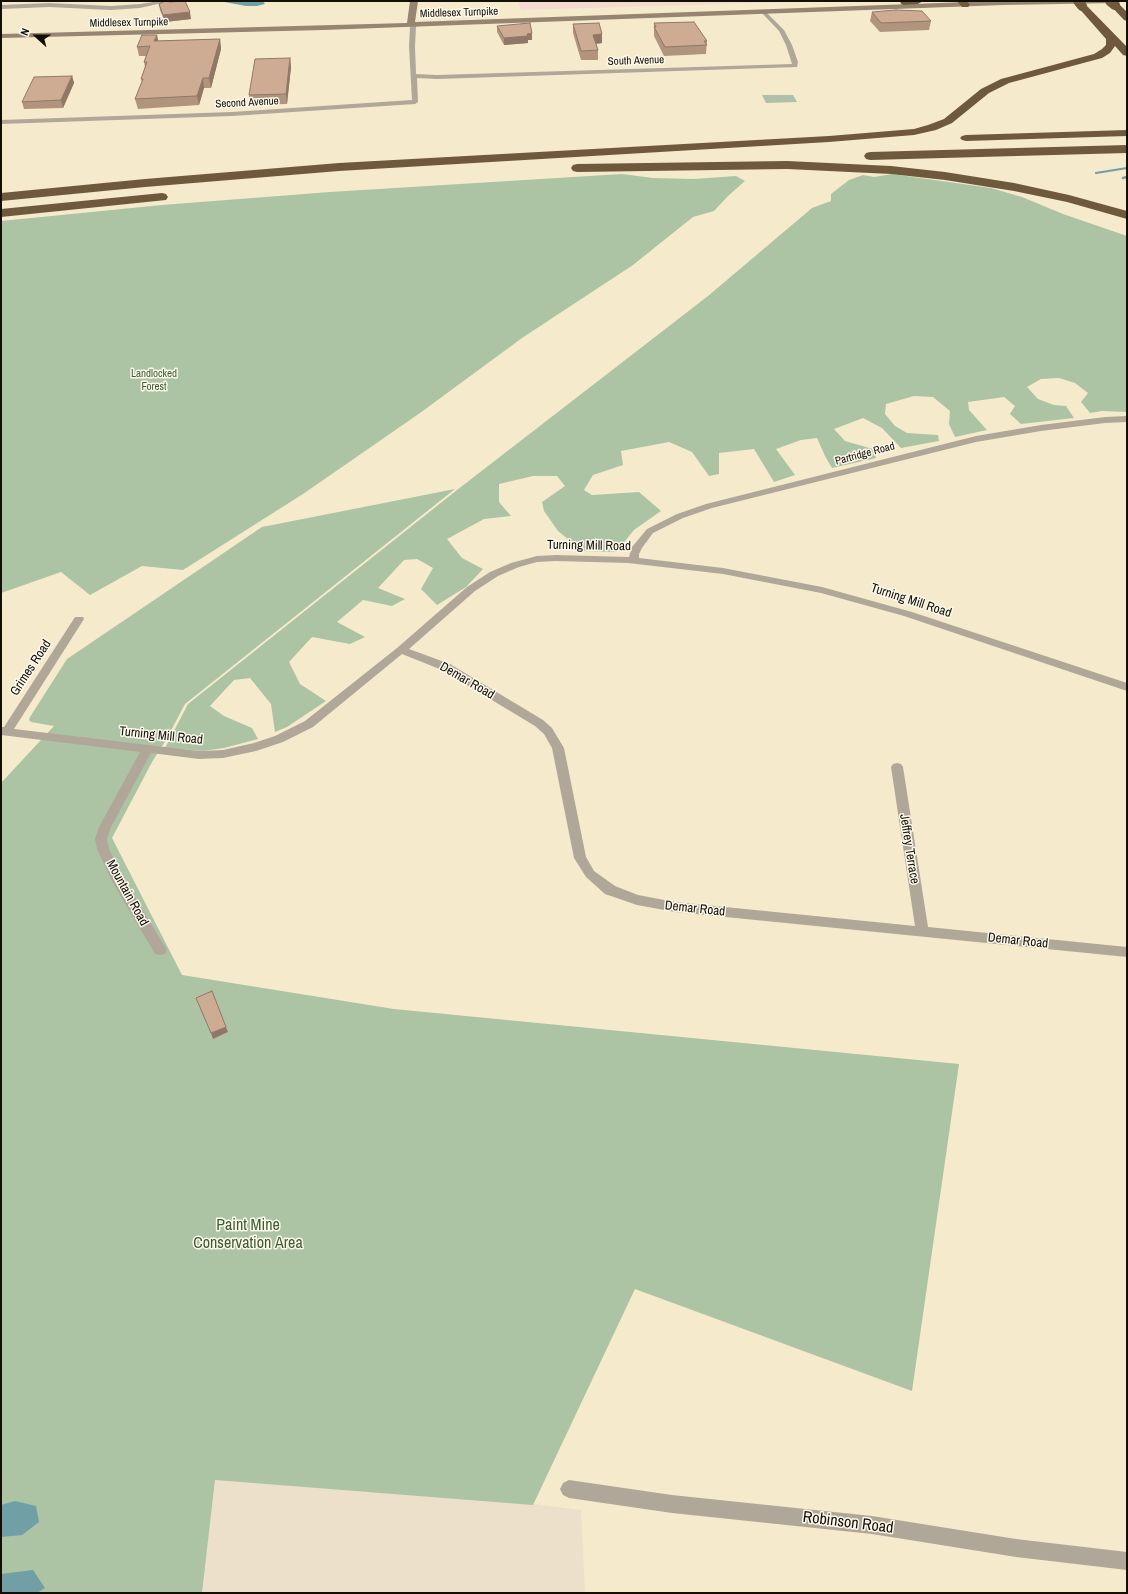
<!DOCTYPE html>
<style>
body{margin:0}
#map{position:relative;width:1128px;height:1594px;overflow:hidden;background:#f6eacc;font-family:"Archivo Narrow",sans-serif}
canvas{display:block}
.frame{position:absolute;inset:0;border:2px solid #130f05;pointer-events:none}
.north{position:absolute;left:16px;top:16px;width:40px;height:40px;-webkit-text-stroke:3px #fdf8ec;paint-order:stroke;rotate:291deg;font-size:11px;font-weight:700;line-height:16px;text-align:center;color:#130f05}
.north::after{content:'';display:block;margin:auto;width:14px;height:18px;background:#130f05;clip-path:polygon(50% 0,100% 100%,50% 72%,0 100%)}
</style>
<div id="map">
<canvas width="1128" height="1594"></canvas>
<div class="frame"></div>
<div class="north">N</div>
</div>
<script>
const c = document.querySelector('canvas').getContext('2d');
c.lineJoin = 'round';
function fill(path, color) { c.fillStyle = color; c.fill(path, 'evenodd'); }
const shape = rows => new Path2D(rows.map(r => 'M' + r).join(''));
function trace(path, color, width, dash) { c.strokeStyle = color; c.lineWidth = width; c.lineCap = dash ? 'butt' : 'round'; c.setLineDash(dash || []); c.stroke(path); }
function drawText(font, color, halo, rows, align = 'center') {
  c.font = font + ' "Archivo Narrow",sans-serif'; c.lineWidth = 3; c.setLineDash([]); c.textBaseline = 'middle'; c.strokeStyle = halo; c.fillStyle = color; for (const [text, x, y, turn = 0] of rows) {
    c.save(); c.translate(x, y); c.rotate((+turn || 0) * Math.PI / 180); c.textAlign = isNaN(turn) ? turn : align; if (halo) c.strokeText(text, 0, 0); c.fillText(text, 0, 0); c.restore();
  }
}
const commercial = shape([
 [518,1,824,1,521,10]
]);
const education = shape([
 [215,1480,534,1504,581,1510,585,1593,202,1593]
]);
const green = shape([
 [793,95,797,102,766,103,762,95]
]);
const forest = shape([
 [622,174,653,178,694,179,736,176,745,181,728,196,714,211,693,217,633,265,522,338,420,413,303,494,183,570,142,566,90,595,61,572,1,593,1,221,162,205,330,192],
 [892,174,991,188,1022,197,1063,214,1127,236,1127,412,1102,411,1090,413,1081,402,1088,393,1075,383,1059,378,1041,379,1027,387,1038,399,1054,405,1066,406,1074,418,1021,424,1010,414,1015,406,1004,397,968,402,969,410,987,430,955,437,949,424,950,411,933,397,914,396,886,404,885,414,895,426,907,433,938,435,939,441,901,448,882,428,863,418,834,429,845,441,873,449,876,458,832,468,825,456,817,438,801,440,776,449,795,475,774,482,754,449,719,453,719,474,709,476,692,452,669,442,621,451,623,465,593,475,584,490,592,495,639,492,661,511,634,530,616,552,583,551,558,531,544,511,542,502,565,486,557,476,533,476,499,484,499,502,511,516,484,519,447,539,462,558,483,569,466,587,437,605,421,589,433,568,417,559,404,560,378,588,405,599,392,606,363,600,337,622,365,637,350,644,312,637,289,662,300,684,326,701,287,727,275,732,271,704,250,678,234,680,210,706,224,716,252,728,258,739,224,748,202,751,165,748,188,704,457,490,708,296,812,208,831,201,831,194,849,180,863,175,874,177],
 [455,489,185,704,166,740,152,762,112,838,182,975,394,1009,959,1064,912,1391,635,1289,533,1505,215,1480,202,1593,1,1593,1,783,54,726,31,722,29,720,30,717,67,659,262,527]
]);
const water = shape([
 [219,1,263,1,265,4,257,6,246,6],
 [15,1501,36,1506,39,1522,22,1535,1,1537,1,1505],
 [33,1570,45,1588,37,1593,1,1593,1,1574]
]);
const streamFar1 = shape([
 [1096,173,1127,168]
]);
const stream = shape([
 [1123,178,1127,177]
]);
const street = shape([
 [159,1,171,1,140,8,111,10,49,7,1,9,1,5,49,3,111,6,140,4,159,1],
 [764,10,784,30,792,45,798,62,797,67,437,79,417,78,418,102,415,104,232,116,1,124,1,120,232,112,412,100,409,46,410,27,415,23,418,25,416,27,415,46,416,74,437,75,792,64,786,45,779,31,761,12,764,10],
 [1127,416,1127,422,1105,423,1041,431,976,442,712,508,683,518,653,533,642,548,639,554,639,558,723,568,822,587,912,612,1127,683,1127,691,904,616,821,593,723,574,628,563,556,561,537,562,519,567,498,576,475,591,409,649,450,664,543,720,552,728,564,748,586,857,594,871,615,886,638,895,675,902,915,926,891,767,893,764,897,763,901,764,903,767,928,927,1127,947,1127,957,675,912,637,905,605,894,586,877,574,858,552,748,544,734,535,726,442,670,402,654,313,727,283,742,256,751,223,758,199,759,151,753,111,827,107,839,109,849,123,878,167,950,165,954,160,955,155,954,113,883,97,849,95,839,99,827,140,752,1,735,1,727,4,727,75,617,83,617,84,619,14,729,199,751,223,750,254,743,275,736,305,721,397,648,467,587,490,572,511,563,537,556,556,555,629,557,632,547,647,529,677,514,706,504,976,436,1041,425,1105,417,1127,416],
 [569,1480,672,1495,872,1516,1016,1539,1127,1552,1127,1570,1016,1557,872,1534,672,1513,569,1498,563,1495,560,1489,563,1483,569,1480]
]);
const secondary = shape([
 [410,1,418,1,415,22,994,1,1121,1,1117,3,1003,5,323,30,1,38,1,34,407,23,410,1]
]);
const highway = shape([
 [900,1,923,1,918,4,904,5,901,4,900,1],
 [957,1,967,1,970,5,968,7,962,7,957,1],
 [1115,2,1118,3,1127,12,1127,21,1124,20,1110,5,1115,2],
 [1082,3,1085,4,1127,47,1127,56,1123,55,1115,46,1110,53,1102,58,1009,83,989,93,952,123,936,130,914,135,829,142,339,171,145,187,1,201,1,193,145,179,339,163,829,136,914,129,928,125,944,119,981,89,1001,79,1094,54,1102,49,1106,45,1106,39,1077,6,1082,3],
 [1127,130,1127,136,966,141,962,140,960,138,962,136,966,135,1127,130],
 [1127,145,1127,153,870,160,866,159,864,156,866,153,870,152,1127,145],
 [787,161,891,166,945,172,1014,183,1069,195,1127,211,1127,219,1067,202,1014,191,945,180,891,174,787,169,577,172,573,171,571,168,573,165,577,164,787,161],
 [162,193,166,194,168,197,166,200,1,217,1,209,162,193]
]);
const highwayBridge = shape([
 [1078,1,1082,6],
 [1110,1,1115,5]
]);
const wall = shape([
 [169,2,191,19,165,22,160,10,159,4],
 [872,12,931,21,929,30,880,32,870,21],
 [654,23,707,41,706,54,664,56,654,36],
 [573,24,602,34,602,43,596,44,598,50,598,60,581,60,573,33],
 [497,26,532,40,528,40,528,43,504,45,497,32],
 [220,39,221,49,211,88,204,88,199,105,138,109,135,99,142,82,141,79,145,67,144,62,146,56,139,56,137,47,158,41],
 [290,58,291,67,287,104,250,105,249,95],
 [72,76,74,83,63,108,24,109,22,102]
]);
const shadedWall = shape([
 [190,12,191,19,165,22,163,15],
 [532,33,532,40,528,40,528,43,504,45,504,38],
 [602,34,602,43,593,44,593,35],
 [157,35,159,44,154,41],
 [220,39,221,49,211,88,209,78],
 [290,58,291,67,287,104,286,94],
 [72,76,74,83,63,108,61,100],
 [203,78,204,88,199,105,197,96],
 [226,1027,228,1032,213,1039,211,1033]
]);
const building = shape([
 [165,1,169,1,169,2,185,1,190,12,163,15,159,4,165,1],
 [896,10,922,11,931,21,881,23,872,12,896,10],
 [694,22,707,41,704,41,707,45,665,47,654,27,656,27,654,23,694,22],
 [530,23,532,33,527,34,528,36,504,38,497,26,530,23],
 [599,23,602,34,593,35,598,50,581,51,573,24,599,23],
 [142,35,157,35,154,41,220,39,209,78,203,78,197,96,135,99,143,79,141,79,147,62,144,62,150,46,137,47,142,35],
 [290,58,286,94,249,95,255,59,290,58],
 [72,76,61,100,22,102,34,77,72,76],
 [212,991,226,1027,211,1033,196,998,212,991]
]);
const farStreetnames = [
 ["Middlesex Turnpike",459,13,-2],
 ["Middlesex Turnpike",129,23,-1],
 ["South Avenue",636,61,-2],
 ["Second Avenue",247,103,-3],
 ["Partridge Road",865,454,-15]
];
const farParknames = [
 ["Landlocked",154,374],
 ["Forest",154,387]
];
const streetNames = [
 ["Turning Mill Road",589,546,1],
 ["Turning Mill Road",911,601,18],
 ["Grimes Road",31,668,-57],
 ["Demar Road",467,681,30],
 ["Turning Mill Road",161,736,6],
 ["Jeffrey Terrace",909,849,81],
 ["Mountain Road",127,893,61],
 ["Demar Road",695,909,6],
 ["Demar Road",1018,941,6]
];
const nearParknames = [
 ["Paint Mine",248,1226],
 ["Conservation Area",248,1244]
];
const nearStreetnames = [
 ["Robinson Road",848,1523,7]
];
fill(commercial, '#f4dbd2');
fill(education, '#ece0cb');
fill(green, '#aec0a9');
fill(forest, '#acc4a4');
fill(water, '#709fa5');
trace(streamFar1, '#709fa5', 2);
trace(stream, '#709fa5', 2.5);
fill(street, '#b1a799');
fill(secondary, '#958571');
fill(highway, '#6f593c');
trace(highwayBridge, '#6f593c', 10);
fill(wall, '#b0947e');
fill(shadedWall, '#907867');
fill(building, '#cdac93');
trace(building, '#907867', 1);
drawText('11px', '#130f05', '#fdf8ec', farStreetnames);
drawText('11px', '#3a5c2e', '#fdf8ec', farParknames);
drawText('13px', '#130f05', '#fdf8ec', streetNames);
drawText('16px', '#3a5c2e', '#fdf8ec', nearParknames);
drawText('16px', '#130f05', '#fdf8ec', nearStreetnames);
</script>
